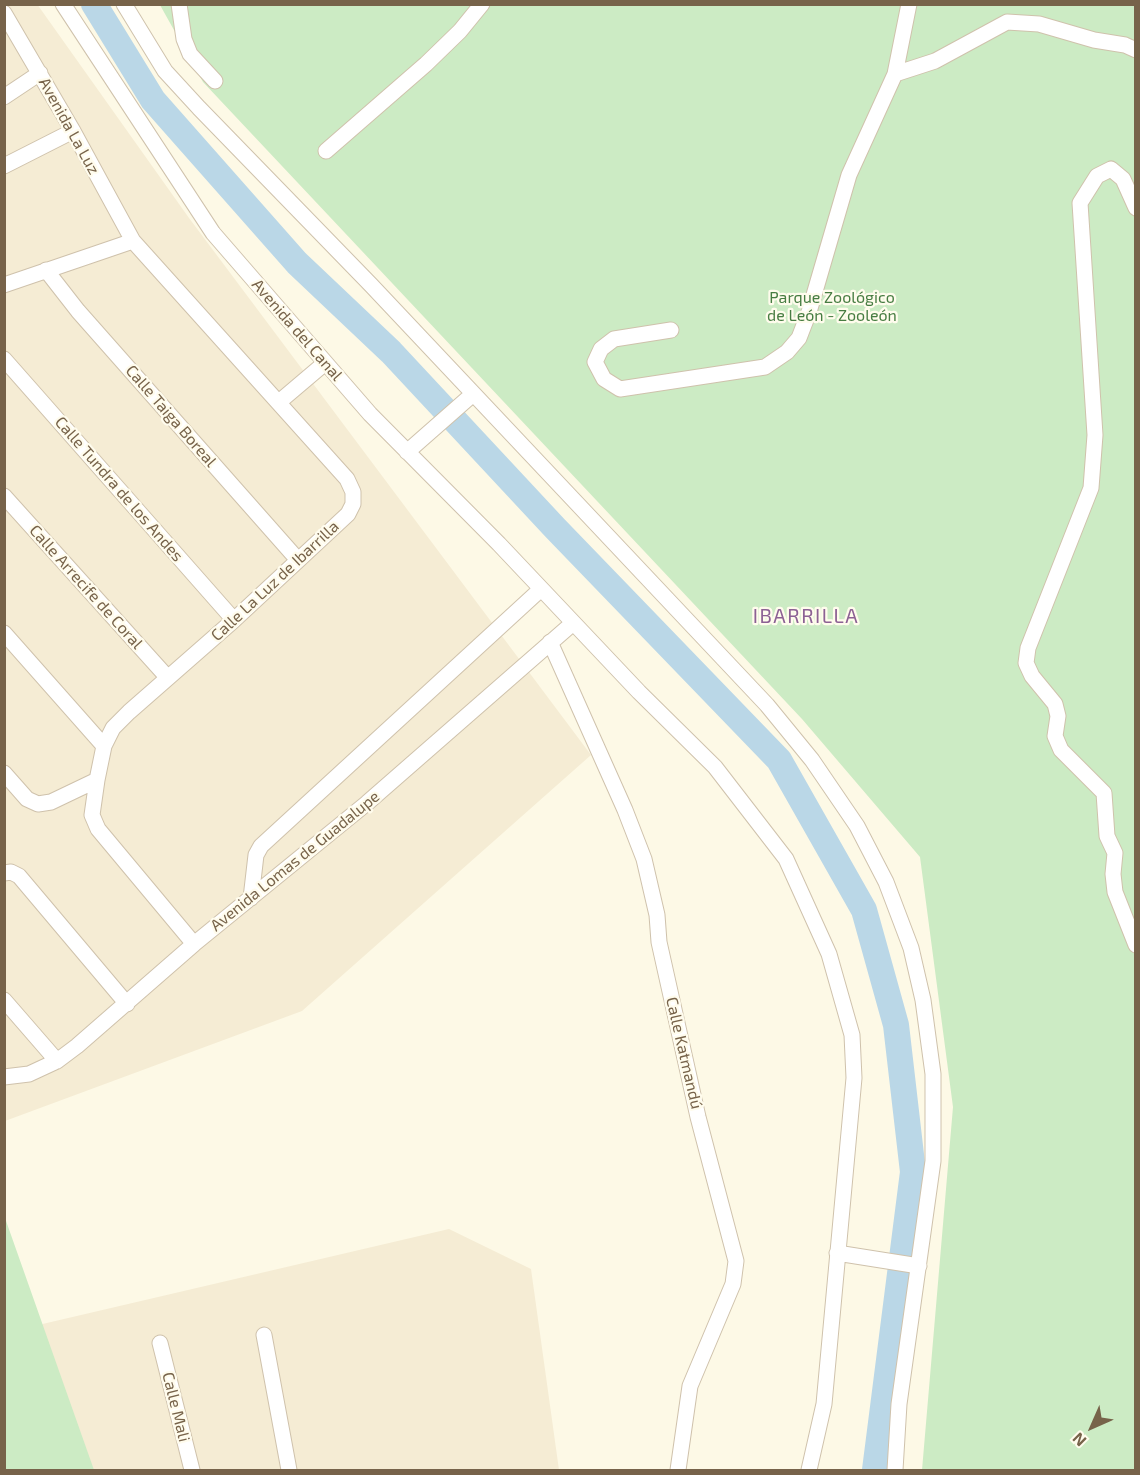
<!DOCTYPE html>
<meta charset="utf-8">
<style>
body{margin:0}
#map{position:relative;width:1140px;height:1475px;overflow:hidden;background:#fdf9e6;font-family:"Exo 2",sans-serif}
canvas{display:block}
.frame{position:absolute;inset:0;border:6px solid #77634a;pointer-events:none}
.north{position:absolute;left:1062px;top:1397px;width:60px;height:60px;-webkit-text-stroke:4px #fffced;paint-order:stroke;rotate:225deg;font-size:16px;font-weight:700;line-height:24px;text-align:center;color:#77634a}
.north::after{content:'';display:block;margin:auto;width:21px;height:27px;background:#77634a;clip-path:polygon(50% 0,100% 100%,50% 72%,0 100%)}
</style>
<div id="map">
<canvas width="1140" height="1475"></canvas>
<div class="frame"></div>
<div class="north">N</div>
</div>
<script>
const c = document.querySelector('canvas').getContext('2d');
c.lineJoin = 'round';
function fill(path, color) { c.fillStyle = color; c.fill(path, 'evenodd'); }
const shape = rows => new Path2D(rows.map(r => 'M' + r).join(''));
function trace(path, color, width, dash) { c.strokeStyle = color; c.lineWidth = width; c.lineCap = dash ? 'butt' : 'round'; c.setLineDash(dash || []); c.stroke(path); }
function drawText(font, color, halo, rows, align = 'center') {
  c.font = font + ' "Exo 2",sans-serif'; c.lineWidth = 4.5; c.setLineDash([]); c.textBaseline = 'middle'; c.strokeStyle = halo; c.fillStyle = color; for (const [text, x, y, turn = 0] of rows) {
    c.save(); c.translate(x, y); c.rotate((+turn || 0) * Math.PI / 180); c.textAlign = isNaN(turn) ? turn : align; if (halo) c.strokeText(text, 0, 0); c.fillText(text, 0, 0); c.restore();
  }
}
const residential = shape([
 [37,4,189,218,591,755,302,1011,5,1121,4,5],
 [449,1229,531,1269,559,1470,5,1470,4,1333]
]);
const green = shape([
 [160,5,1135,5,1135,1470,922,1470,953,1107,920,857,802,719,203,82],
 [5,1218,94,1470,5,1470]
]);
const river = shape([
 [94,4,153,100,297,263,391,352,555,528,779,760,864,910,896,1025,913,1172,875,1470]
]);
const minor = shape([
 [63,4,213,233,370,414,499,544,639,692,715,767,786,859,829,954,852,1035,854,1078,824,1404,809,1470],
 [124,4,165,71,199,108,371,285,767,705,812,760,857,826,886,882,911,948,923,1000,933,1074,933,1161,899,1404,895,1470],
 [179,4,184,39,190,54,215,81],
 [4,13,73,131,133,241,347,479,353,492,353,504,348,514,234,620,129,712,113,728,104,746,97,780,92,815,98,829,194,944],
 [895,74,935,61,1007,22,1039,24,1094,40,1125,45,1136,50],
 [4,97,40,73],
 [326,151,426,64,460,31,482,4],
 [4,166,73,131],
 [1136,208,1123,179,1111,169,1097,176,1080,203,1095,435,1091,488,1028,648,1026,663,1032,676,1055,704,1058,716,1055,736,1061,750,1104,793,1107,836,1115,853,1113,874,1115,892,1136,945],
 [46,270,78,311,298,560],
 [4,285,133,241],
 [671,330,614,339,601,349,595,362,604,379,620,389,765,367,787,352,799,338,809,312,849,175,895,74,909,4],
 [4,359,234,620],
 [279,402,325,363],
 [407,452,473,394],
 [4,496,168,678],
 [4,633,104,746],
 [550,642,625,810,644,859,657,915,659,942,698,1117,736,1261,733,1284,690,1386,678,1470],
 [4,773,27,799,38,804,51,802,97,780],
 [4,873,11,872,19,876,127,1004],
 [251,898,256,855,261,846,541,589],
 [4,1000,57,1061],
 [4,1077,29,1074,57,1061,77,1046,194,944,367,803,573,623],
 [837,1253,919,1266],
 [264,1335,289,1470],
 [160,1343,192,1470]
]);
const streetNames = [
 ["Avenida La Luz",69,126,61],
 ["Avenida del Canal",297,330,49],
 ["Calle Taiga Boreal",171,416,49],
 ["Calle Tundra de los Andes",119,489,49],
 ["Calle La Luz de Ibarrilla",275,581,-43],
 ["Calle Arrecife de Coral",86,587,48],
 ["Avenida Lomas de Guadalupe",295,861,-39],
 ["Calle Katmandú",684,1053,77],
 ["Calle Mali",176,1407,76]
];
const parkNames = [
 ["Parque Zoológico",832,298],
 ["de León - Zooleón",832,316]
];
const quarterNames = [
 ["IBARRILLA",806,616]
];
fill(residential, '#f5ecd4');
fill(green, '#ccebc4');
trace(river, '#bad7e7', 26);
trace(minor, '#cfc2ac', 17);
trace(minor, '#fff', 15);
drawText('16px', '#77634a', '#fffced', streetNames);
drawText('16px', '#477d42', '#fffced', parkNames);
c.letterSpacing = '1.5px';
drawText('20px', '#8c6194', '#fffced', quarterNames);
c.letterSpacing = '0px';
</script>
